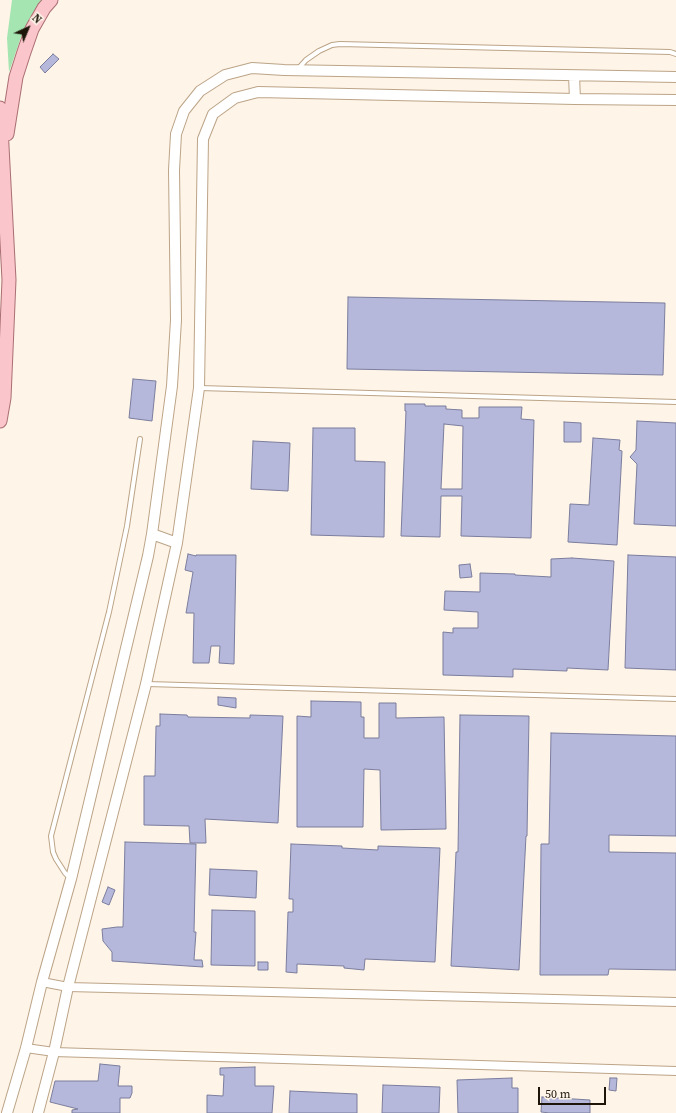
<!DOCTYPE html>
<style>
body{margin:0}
#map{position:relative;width:676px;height:1113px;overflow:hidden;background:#fef4e8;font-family:"Source Serif 4",serif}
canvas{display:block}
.north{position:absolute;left:8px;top:8px;width:40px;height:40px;-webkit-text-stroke:3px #fef4e8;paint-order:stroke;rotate:44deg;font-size:11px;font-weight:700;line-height:16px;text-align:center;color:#1e150a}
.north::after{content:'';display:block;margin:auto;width:14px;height:18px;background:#1e150a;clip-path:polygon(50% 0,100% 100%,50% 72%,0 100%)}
.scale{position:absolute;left:538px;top:1087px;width:68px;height:18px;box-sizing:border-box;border:2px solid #1e150a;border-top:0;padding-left:5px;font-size:12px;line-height:14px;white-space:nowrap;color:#1e150a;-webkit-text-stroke:3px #fef4e8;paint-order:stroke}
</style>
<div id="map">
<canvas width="676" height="1113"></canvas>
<div class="north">N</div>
<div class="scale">50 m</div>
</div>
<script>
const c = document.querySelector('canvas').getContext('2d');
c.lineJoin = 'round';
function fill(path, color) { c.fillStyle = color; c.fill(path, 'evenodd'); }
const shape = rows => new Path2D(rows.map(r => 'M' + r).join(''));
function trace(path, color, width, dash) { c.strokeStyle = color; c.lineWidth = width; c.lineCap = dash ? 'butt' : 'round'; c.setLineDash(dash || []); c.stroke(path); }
const green = shape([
 [12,0,43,0,22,34,9,72,7,38]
]);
const building = shape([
 [53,54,59,59,45,73,40,67,53,54],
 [348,297,665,303,663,375,347,369,348,297],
 [133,379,156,381,152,421,129,418,133,379],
 [405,404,425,404,425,406,446,406,446,409,462,410,462,418,479,418,479,407,522,407,521,419,534,420,531,538,461,536,462,496,441,496,440,537,401,536,406,411,405,411,405,404],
 [444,424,463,426,462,489,441,489,444,424],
 [637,421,676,423,676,526,634,524,637,464,630,457,636,450,637,421],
 [564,422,581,423,581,442,564,442,564,422],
 [313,428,355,428,355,461,385,462,384,537,311,535,313,428],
 [593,438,620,440,619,450,622,451,617,545,568,542,570,504,589,505,593,438],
 [253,441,290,443,288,491,251,489,253,441],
 [188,554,196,556,196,555,236,555,234,664,219,663,220,646,211,646,209,663,193,663,194,613,186,613,193,572,185,570,188,554],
 [628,555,676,557,676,670,625,668,628,555],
 [572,558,614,561,608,670,567,668,567,671,513,669,513,677,443,675,443,632,453,633,453,628,478,628,478,612,444,610,445,591,480,592,480,573,515,574,515,575,551,577,551,559,572,558],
 [470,564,472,577,460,578,459,565,470,564],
 [218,697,236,698,236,708,218,705,218,697],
 [311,701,361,702,361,717,364,717,364,738,379,738,379,703,396,703,396,718,444,717,446,829,381,830,380,770,364,769,363,827,297,827,297,716,311,717,311,701],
 [160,714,187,715,188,717,250,718,250,715,283,716,278,823,205,819,206,843,190,843,189,826,144,825,144,776,155,776,156,726,160,726,160,714],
 [460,715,529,716,527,836,526,836,519,970,451,966,456,852,458,852,460,715],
 [551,733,676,736,676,836,609,835,609,852,676,853,676,970,609,969,608,975,540,975,541,844,549,844,551,733],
 [125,842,196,844,194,932,196,932,194,960,202,960,203,967,112,961,112,952,103,941,102,929,117,927,123,927,125,842],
 [291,844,342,846,342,848,378,850,378,846,440,848,435,962,365,959,364,970,344,968,344,966,297,964,297,973,286,972,288,912,293,912,293,899,289,899,291,844],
 [210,869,257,871,256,898,209,895,210,869],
 [108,887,115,890,109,905,102,902,108,887],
 [212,910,255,911,255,966,211,965,212,910],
 [258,962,268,962,268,970,258,970,258,962],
 [100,1064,120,1066,118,1086,132,1086,132,1093,130,1098,120,1098,120,1113,72,1113,72,1110,78,1109,50,1102,55,1081,98,1081,100,1064],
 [255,1067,255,1086,274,1086,272,1113,207,1113,207,1095,223,1096,224,1075,220,1075,220,1068,255,1067],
 [512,1078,512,1088,518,1088,518,1113,458,1113,457,1080,512,1078],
 [610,1078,617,1078,616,1091,609,1090,610,1078],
 [383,1085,440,1087,439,1113,382,1113,383,1085],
 [290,1091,357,1094,357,1113,289,1113,290,1091],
 [542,1097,590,1100,590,1113,550,1113,541,1112,542,1097]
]);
const service = shape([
 [297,70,306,60,319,51,332,45,340,44,670,52,676,54],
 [200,388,676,402],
 [147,684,676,699],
 [71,879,65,873,56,859,53,852,51,836,109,612,127,526,140,439]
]);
const minor = shape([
 [42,982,68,987,676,1002],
 [26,1048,54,1052,676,1071]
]);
const tertiary = shape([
 [574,76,575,99],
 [152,534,177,543],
 [7,1113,26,1048,42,982,71,879,148,556,152,534,172,386,176,320,174,170,176,134,184,111,200,91,225,75,252,68,284,70,676,77],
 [38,1113,54,1052,68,987,146,684,177,543,199,388,203,139,213,114,235,98,258,92,575,99,676,100]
]);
const primary = shape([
 [0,108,9,280,4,398,0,421],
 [7,134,16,77,24,52,32,29,44,8,51,0]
]);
fill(green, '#a5e5b1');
fill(building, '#b6b8db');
trace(building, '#7b7d9d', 1);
trace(service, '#bca487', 6);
trace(minor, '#bca487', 10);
trace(tertiary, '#bca487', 12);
trace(primary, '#aa6f72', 15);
trace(service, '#fff', 4);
trace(minor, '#fff', 8);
trace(tertiary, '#fff', 10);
trace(primary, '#fac6cc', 13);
</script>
